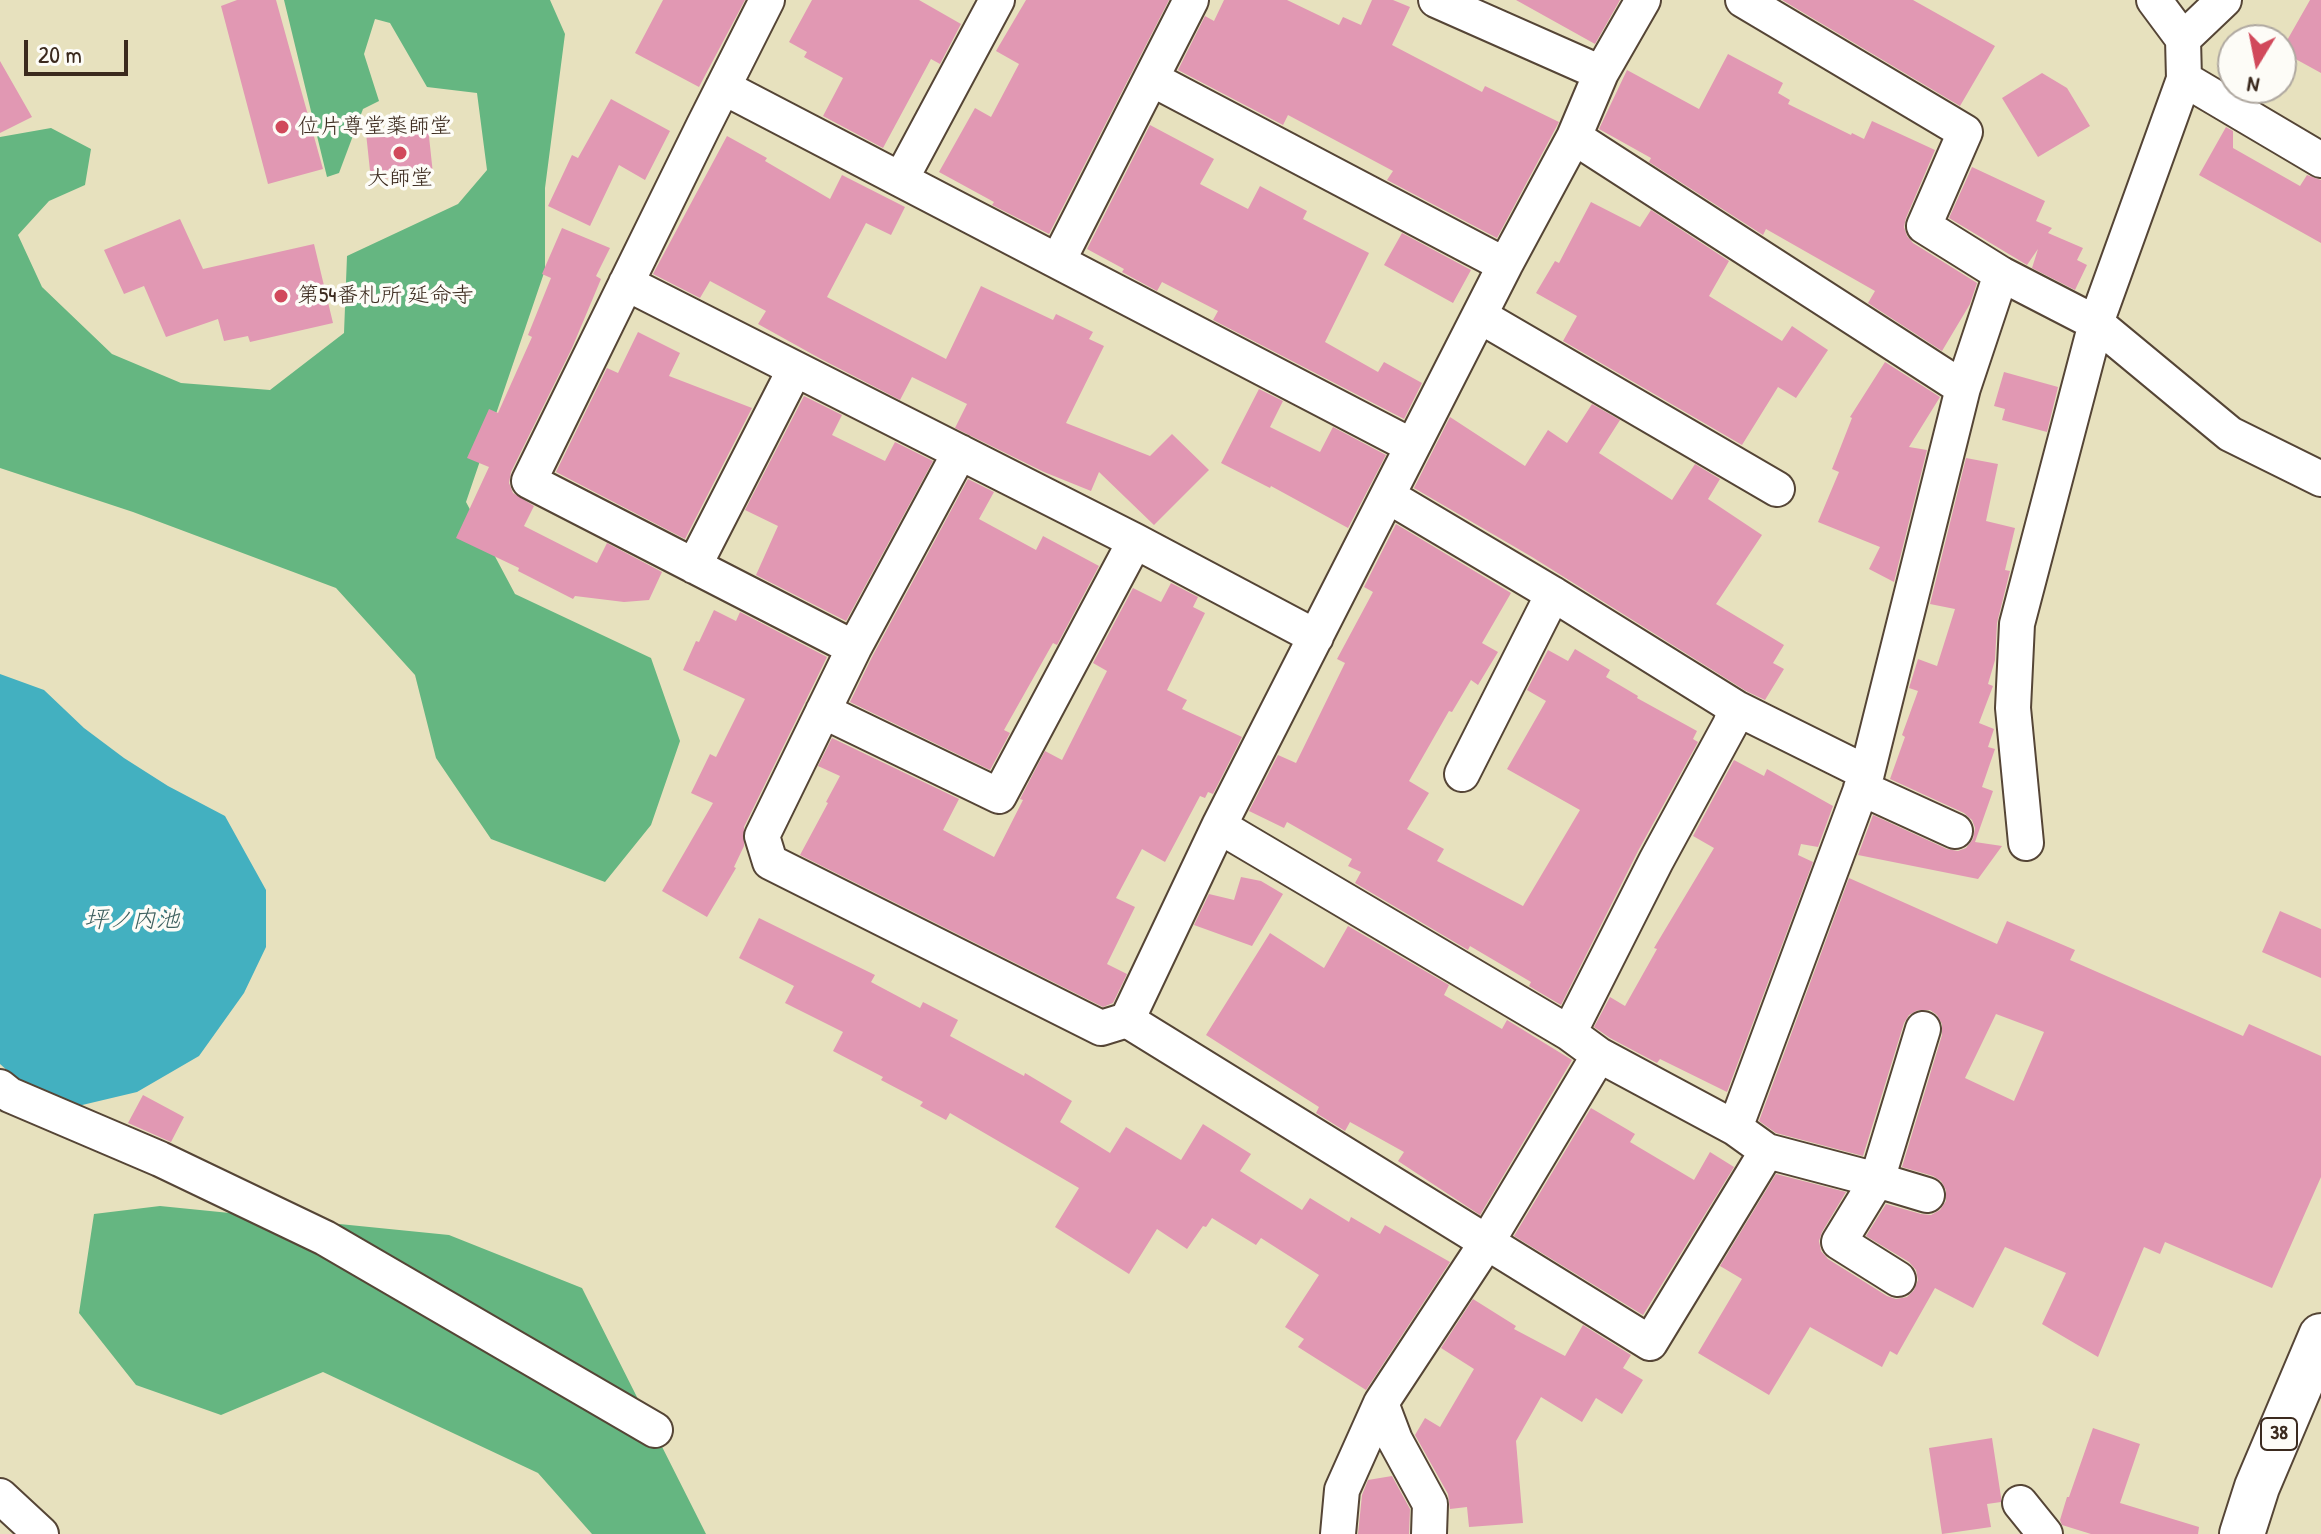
<!DOCTYPE html>
<meta charset="utf-8">
<style>
body{margin:0}
#map{position:relative;width:2321px;height:1534px;overflow:hidden;background:#e7e1be;font-family:"Patrick Hand",sans-serif}
canvas{display:block}
.north{position:absolute;left:2217px;top:24px;width:80px;height:80px;box-sizing:border-box;background:#fdfcf7;border:2px solid #afa8a0;border-radius:50%;rotate:190deg;font-size:22px;font-weight:700;line-height:32px;text-align:center;color:#3b2a1e}
.north::after{content:'';display:block;margin:auto;width:28px;height:36px;background:#d1495b;clip-path:polygon(50% 0,100% 100%,50% 72%,0 100%)}
.scale{position:absolute;left:24px;top:40px;width:104px;height:36px;box-sizing:border-box;border:4px solid #3b2a1e;border-top:0;padding-left:10px;font-size:24px;line-height:28px;white-space:nowrap;color:#3b2a1e;-webkit-text-stroke:6px #fdfcf7;paint-order:stroke}
</style>
<div id="map">
<canvas width="2321" height="1534"></canvas>
<div class="north">N</div>
<div class="scale">20 m</div>
</div>
<script>
const c = document.querySelector('canvas').getContext('2d');
c.lineJoin = 'round';
function fill(path, color) { c.fillStyle = color; c.fill(path, 'evenodd'); }
const shape = rows => new Path2D(rows.map(r => 'M' + r).join(''));
function trace(path, color, width, dash) { c.strokeStyle = color; c.lineWidth = width; c.lineCap = dash ? 'butt' : 'round'; c.setLineDash(dash || []); c.stroke(path); }
function drawText(font, color, halo, rows, align = 'center') {
  c.font = font + ' "Patrick Hand","Klee One",sans-serif'; c.lineWidth = 7; c.setLineDash([]); c.textBaseline = 'middle'; c.strokeStyle = halo; c.fillStyle = color; for (const [text, x, y, turn = 0] of rows) {
    c.save(); c.translate(x, y); c.rotate((+turn || 0) * Math.PI / 180); c.textAlign = isNaN(turn) ? turn : align; if (halo) c.strokeText(text, 0, 0); c.fillText(text, 0, 0); c.restore();
  }
}
const forest = shape([
 [284,0,550,0,565,34,545,188,545,270,466,502,515,594,651,658,680,741,651,825,605,882,491,839,436,758,415,675,336,588,133,512,0,468,0,137,51,128,91,149,85,185,49,201,18,235,42,287,112,354,181,383,270,390,344,333,347,256,458,204,487,170,477,93,427,87,390,23,375,19,364,54,379,101,363,109,339,173,327,177],
 [160,1206,449,1235,582,1288,706,1534,592,1534,538,1473,323,1372,221,1415,136,1385,79,1313,94,1214]
]);
const water = shape([
 [0,674,44,690,84,728,124,758,168,786,225,816,266,890,266,947,244,993,199,1056,137,1092,78,1106,17,1079,0,1064]
]);
const building = shape([
 [237,0,276,0,323,169,268,184,221,6],
 [663,0,745,0,699,87,635,53],
 [812,0,919,0,961,24,940,64,931,59,883,148,823,116,843,78,804,57,807,52,789,42],
 [1026,0,1169,0,1049,234,992,205,994,202,939,172,975,108,991,117,1019,64,996,51],
 [1224,0,1287,0,1339,25,1343,17,1361,25,1372,0,1393,0,1410,7,1392,45,1482,92,1485,86,1559,122,1497,238,1387,180,1393,171,1288,115,1283,125,1178,70,1205,16,1214,21],
 [1516,0,1620,0,1595,44],
 [1782,0,1913,0,1995,46,1960,106],
 [2310,0,2321,0,2321,73,2281,51],
 [1728,54,1783,83,1778,93,1790,100,1788,104,1851,135,1852,133,1864,139,1872,121,1935,150,1906,218,1904,227,1907,236,1913,243,1977,283,1970,304,1942,351,1868,303,1875,291,1766,229,1763,235,1649,162,1651,158,1599,129,1627,70,1699,109],
 [0,61,32,117,0,133],
 [2042,73,2067,88,2090,126,2038,157,2002,98],
 [611,99,670,131,645,180,619,165,590,226,548,206,572,155,578,158],
 [1150,125,1214,159,1200,184,1248,209,1260,186,1307,211,1303,219,1369,253,1325,342,1378,372,1384,362,1422,383,1404,419,1213,320,1218,311,1162,282,1157,291,1122,272,1124,269,1087,249],
 [428,127,433,174,371,180,366,133],
 [2226,127,2233,131,2233,148,2300,186,2307,175,2321,180,2321,243,2199,175],
 [727,136,767,158,765,161,830,199,842,175,905,207,891,235,866,223,827,297,946,359,981,286,1053,320,1056,314,1093,332,1089,339,1104,346,1066,423,1150,456,1172,434,1209,470,1154,525,1099,472,1091,491,1044,472,955,428,967,404,912,377,900,400,821,359,758,324,766,311,710,281,700,298,653,274],
 [1972,167,2045,201,2036,221,2052,228,2048,233,2083,248,2077,260,2087,265,2075,290,2032,268,2038,249,2027,265,1949,218],
 [1591,202,1640,227,1651,210,1729,261,1709,296,1782,341,1792,326,1828,350,1796,398,1778,387,1742,445,1563,341,1577,316,1536,293,1555,261,1559,263],
 [180,219,203,269,314,244,333,323,250,342,248,336,224,341,218,319,166,337,144,286,124,294,104,250],
 [562,228,610,248,596,276,601,279,572,348,511,472,509,483,513,493,534,506,524,526,597,563,607,543,662,572,649,600,624,602,575,596,573,599,518,571,519,568,456,538,489,467,467,458,489,409,498,413,532,337,528,335,551,278,542,274],
 [1402,233,1471,270,1453,303,1384,265],
 [638,332,680,353,669,376,752,408,685,539,556,472,607,368,618,373],
 [1885,362,1940,397,1909,447,1927,450,1894,582,1869,569,1880,547,1818,522,1839,472,1832,469,1852,418,1850,417],
 [2004,372,2058,387,2047,432,2002,420,2005,409,1994,406],
 [1259,389,1283,401,1270,427,1320,452,1333,427,1386,455,1348,528,1271,486,1270,488,1221,463],
 [804,396,842,415,832,435,885,461,895,442,933,461,846,621,756,575,778,526,745,510],
 [1592,404,1620,420,1599,453,1672,500,1695,464,1720,479,1708,499,1762,535,1716,604,1784,645,1773,663,1784,669,1765,700,1746,691,1532,557,1414,488,1450,417,1525,466,1548,430,1567,443],
 [1966,458,1998,464,1986,521,2015,528,2005,570,2010,571,1997,623,1995,660,1988,684,1993,686,1979,723,1994,729,1988,747,1995,749,1982,787,1993,791,1975,842,2002,846,1978,879,1858,855,1873,815,1947,849,1958,851,1966,848,1973,839,1975,828,1972,820,1964,813,1890,779,1905,737,1902,735,1918,691,1909,688,1918,659,1937,666,1955,609,1930,604],
 [968,479,994,492,979,519,1036,550,1043,536,1099,566,1057,645,1053,643,1004,730,1010,733,990,770,850,702,872,657],
 [1396,524,1511,593,1482,643,1498,652,1478,685,1471,680,1452,712,1449,711,1409,781,1429,793,1407,829,1444,849,1437,861,1523,906,1580,810,1507,769,1546,701,1527,690,1548,650,1568,661,1575,649,1610,670,1606,677,1638,696,1637,698,1697,731,1693,739,1698,742,1638,851,1561,1005,1529,986,1531,982,1470,946,1468,950,1355,883,1361,872,1348,866,1352,859,1287,822,1284,828,1249,811,1278,755,1296,763,1345,663,1337,659,1373,592,1364,587],
 [1171,583,1198,597,1193,607,1205,613,1167,690,1187,700,1182,709,1242,737,1213,794,1208,792,1205,798,1200,796,1165,862,1142,849,1116,898,1135,907,1107,964,1127,974,1113,1003,1103,1007,800,855,828,803,826,802,840,776,818,766,832,738,959,799,943,830,994,857,1023,800,1020,799,1045,751,1062,760,1107,671,1093,663,1133,588,1161,602],
 [714,610,736,621,740,612,827,657,744,827,744,846,734,867,736,868,707,917,662,891,713,803,691,793,710,754,716,757,745,699,683,670,696,641,699,642],
 [1734,760,1764,776,1767,769,1833,806,1818,847,1801,844,1798,855,1813,862,1727,1092,1660,1059,1657,1063,1610,1038,1594,1027,1610,997,1625,1006,1657,949,1654,948,1714,848,1693,836],
 [1241,877,1261,881,1283,894,1252,946,1194,925,1209,894,1234,900],
 [1849,878,1997,944,2007,921,2075,950,2070,960,2243,1036,2249,1024,2321,1056,2321,1177,2272,1288,2165,1242,2160,1254,2144,1247,2098,1357,2042,1324,2066,1273,2005,1247,1973,1308,1935,1288,1897,1355,1890,1351,1882,1367,1810,1327,1769,1395,1698,1353,1742,1279,1720,1266,1776,1174,1846,1192,1822,1232,1819,1241,1821,1251,1828,1259,1887,1296,1896,1299,1907,1297,1914,1290,1918,1280,1916,1270,1909,1262,1866,1236,1886,1204,1921,1214,1931,1215,1940,1210,1946,1201,1946,1190,1941,1181,1933,1176,1902,1167,1942,1035,1942,1024,1937,1015,1930,1010,1918,1010,1909,1015,1904,1023,1863,1156,1776,1133,1759,1121],
 [1996,1014,2044,1032,2014,1101,1965,1078],
 [2280,911,2321,929,2321,978,2262,952],
 [759,918,875,975,871,982,920,1008,923,1002,958,1020,950,1036,1024,1076,1025,1073,1072,1101,1060,1122,1110,1153,1126,1127,1181,1160,1203,1124,1251,1154,1240,1171,1302,1210,1310,1198,1349,1222,1351,1217,1380,1234,1385,1225,1450,1262,1366,1390,1298,1347,1304,1339,1285,1327,1319,1275,1261,1238,1256,1245,1212,1218,1206,1227,1203,1226,1187,1249,1157,1229,1129,1274,1055,1227,1079,1188,950,1113,946,1120,920,1106,923,1102,881,1080,883,1077,833,1051,843,1032,785,1003,794,986,739,958],
 [1348,926,1449,985,1444,995,1502,1029,1507,1020,1572,1060,1480,1215,1398,1161,1404,1152,1350,1122,1345,1131,1316,1113,1319,1107,1206,1035,1270,933,1324,968],
 [143,1095,184,1117,171,1142,128,1123],
 [1591,1108,1635,1134,1630,1142,1694,1180,1710,1152,1734,1167,1643,1315,1514,1236],
 [1473,1299,1516,1326,1514,1329,1565,1356,1583,1325,1631,1355,1623,1368,1643,1380,1622,1414,1596,1398,1582,1422,1541,1397,1516,1441,1523,1523,1469,1527,1467,1507,1450,1509,1448,1494,1415,1435,1425,1418,1440,1427,1474,1369,1441,1348],
 [2093,1428,2140,1444,2120,1503,2199,1527,2198,1534,2091,1534,2062,1525,2060,1520,2067,1497,2069,1497],
 [1992,1438,2001,1497,2001,1502,1987,1504,1991,1527,1942,1534,1929,1448],
 [1392,1476,1410,1509,1409,1534,1358,1534,1362,1495,1368,1480]
]);
const minor = shape([
 [767,0,703,127,529,481,854,648,762,836,770,862,1101,1028,1127,1020,1219,826,1505,265,1574,137,1601,73,1643,0],
 [1436,0,1601,73],
 [1743,0,1965,132,1924,226,2001,274,2096,323,2230,434,2321,479],
 [2154,0,2183,39],
 [1152,79,1505,265],
 [2184,79,2321,160],
 [723,87,1412,446],
 [1574,137,1963,388],
 [901,179,997,0],
 [1058,261,1191,0],
 [626,283,1135,541,1316,637],
 [1480,316,1777,489],
 [1388,496,1553,594,1736,708,1867,773],
 [694,566,795,369],
 [854,648,960,452],
 [823,711,999,796,1135,541],
 [1462,774,1553,594],
 [1861,788,1955,831],
 [2026,843,2013,708,2017,624,2096,323,2184,79,2183,39,2224,0],
 [1127,1020,1650,1343,1767,1151,1735,1128,1599,1055,1569,1033,1219,826],
 [1569,1033,1656,861,1730,725,1736,708],
 [0,1087,10,1095,160,1159,325,1238,655,1430],
 [1735,1128,1867,773,1963,388,2001,274],
 [1767,1151,1877,1180,1927,1195],
 [1898,1279,1839,1242,1877,1180,1923,1029],
 [0,1496,41,1534],
 [2020,1503,2045,1534],
 [1338,1534,1342,1490,1381,1403],
 [1429,1534,1430,1504,1395,1440,1381,1403,1487,1242,1599,1055]
]);
const primary = shape([
 [2242,1534,2257,1487,2321,1336]
]);
const markers = [
 [282,127,8,"#d1495b"],
 [400,153,8,"#d1495b"],
 [281,296,8,"#d1495b"]
];
const shields = [
 [2279,1434,36]
];
const shieldNames = [
 ["38",2279,1434]
];
const poiNames = [
 ["位片尊堂薬師堂",298,127],
 ["大師堂",400,179,"center"],
 ["第54番札所 延命寺",297,296]
];
const waterNames = [
 ["坪ノ内池",132,921]
];
fill(forest, '#65b681');
fill(water, '#43b0c0');
fill(building, '#e198b3');
trace(minor, '#554536', 38);
trace(primary, '#554536', 48);
trace(minor, '#fff', 34);
trace(primary, '#fff', 44);
for (const [x, y, r, color] of markers) { const dot = new Path2D(); dot.arc(x, y, r, 0, 2 * Math.PI); c.fillStyle = color; c.fill(dot); trace(dot, '#fdfcf7', 3); }
for (const [x, y, w] of shields) { const box = new Path2D(); box.roundRect(x - w / 2, y - 16, w, 32, 6); c.fillStyle = '#fdfcf7'; c.fill(box); trace(box, '#3b2a1e', 2); }
drawText('bold 20px', '#3b2a1e', null, shieldNames);
drawText('22px', '#3b2a1e', '#fdfcf7', poiNames, 'left');
drawText('italic 24px', '#3e605f', '#fdfcf7', waterNames);
</script>
